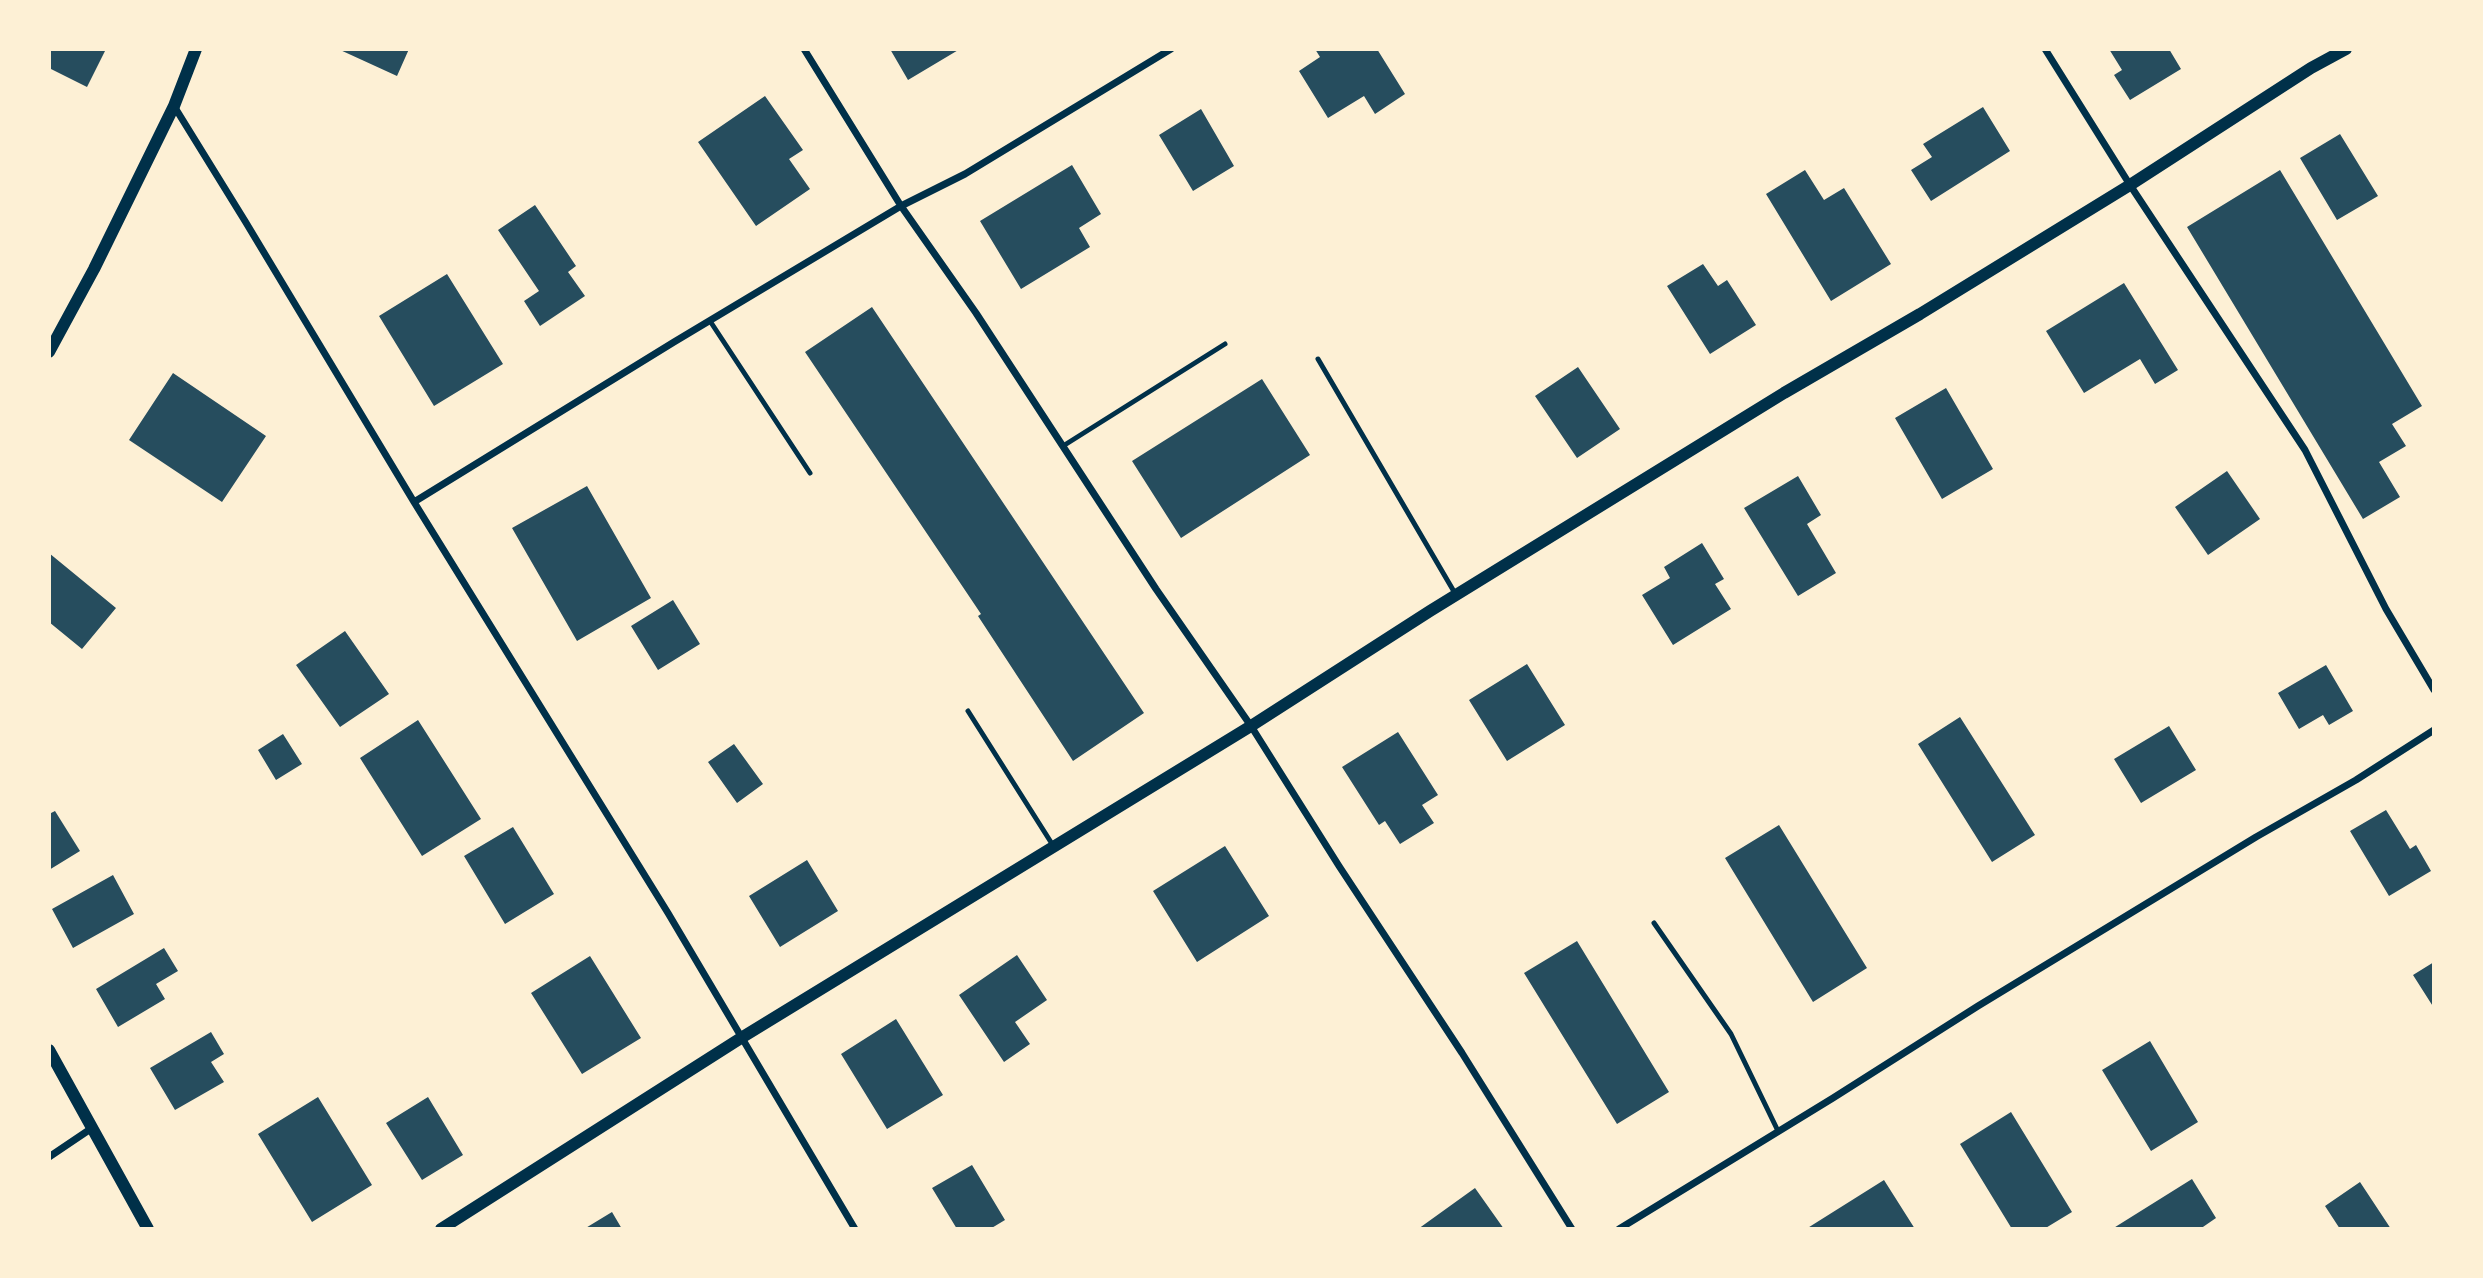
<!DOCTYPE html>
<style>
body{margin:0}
#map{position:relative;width:2483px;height:1278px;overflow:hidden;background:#fdf0d5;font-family:"Asap Condensed",sans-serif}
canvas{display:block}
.frame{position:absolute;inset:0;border:51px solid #fdf0d5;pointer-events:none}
</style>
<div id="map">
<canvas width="2483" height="1278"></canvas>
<div class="frame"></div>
</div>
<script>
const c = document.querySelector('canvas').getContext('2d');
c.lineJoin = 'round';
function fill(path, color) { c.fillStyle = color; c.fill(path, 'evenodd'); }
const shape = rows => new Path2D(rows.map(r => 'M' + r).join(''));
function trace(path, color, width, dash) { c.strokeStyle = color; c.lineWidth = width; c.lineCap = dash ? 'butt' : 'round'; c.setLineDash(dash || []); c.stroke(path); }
const building = shape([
 [49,49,106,49,87,87,49,68],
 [338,49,409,49,397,76],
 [890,49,960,49,908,80],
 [1315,49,1377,49,1405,94,1375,114,1364,96,1328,118,1299,71,1320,57],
 [2109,49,2169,49,2181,69,2130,100,2114,75,2122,70],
 [765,96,803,150,789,159,810,189,756,226,698,142],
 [1983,107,2010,151,1931,201,1911,170,1932,157,1923,144],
 [1201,109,1234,166,1193,191,1159,135],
 [2340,134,2378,196,2337,220,2300,158],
 [1072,165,1101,214,1079,228,1090,247,1021,289,980,221],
 [1805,170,1824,200,1844,188,1891,264,1831,301,1766,194],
 [2280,170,2422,406,2392,424,2406,446,2379,462,2400,497,2363,519,2187,227],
 [535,205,576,266,568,272,585,296,540,326,524,301,539,291,498,230],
 [1703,264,1718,286,1727,280,1756,325,1710,354,1667,286],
 [447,274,503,364,434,406,379,316],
 [2124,283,2178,370,2155,384,2140,359,2084,393,2046,331],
 [872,307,1144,713,1073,761,978,616,981,614,805,352],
 [1578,367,1620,429,1577,458,1535,396],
 [173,373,266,436,222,502,129,440],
 [1262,379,1310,455,1181,538,1132,461],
 [1946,388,1993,469,1942,499,1895,418],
 [2227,471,2260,519,2208,555,2175,507],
 [1798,476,1821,515,1807,524,1836,573,1798,596,1744,508],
 [587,486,651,598,577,641,512,528],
 [1702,543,1724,579,1715,584,1731,609,1673,645,1642,595,1670,578,1664,567],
 [49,553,116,608,82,649,49,622],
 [673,600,700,644,658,670,631,626],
 [345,631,389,694,340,727,296,665],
 [1527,664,1565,725,1507,761,1469,700],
 [2326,665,2353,711,2329,725,2323,715,2299,729,2278,693],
 [1960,717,2035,835,1992,862,1918,744],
 [418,720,481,819,422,856,360,758],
 [2169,726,2196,770,2141,803,2114,759],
 [1398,732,1438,795,1422,805,1434,823,1400,844,1385,821,1379,825,1342,767],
 [283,734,302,764,276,780,258,750],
 [734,744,763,784,737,803,708,762],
 [2386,810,2410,849,2416,845,2431,871,2389,896,2350,831],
 [55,811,80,851,49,870,49,814],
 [1779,825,1867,968,1813,1002,1725,858],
 [513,827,554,894,505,924,464,856],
 [1225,846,1269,916,1197,962,1153,891],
 [807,860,838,911,780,947,749,896],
 [113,875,134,914,73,948,52,909],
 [1577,941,1669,1092,1617,1124,1524,973],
 [164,948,178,971,156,984,165,999,118,1027,96,989],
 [1017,955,1047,1000,1015,1022,1030,1044,1004,1062,959,995],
 [590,956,641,1038,582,1074,531,993],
 [2434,962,2434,1008,2413,975],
 [896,1019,943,1095,887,1129,841,1054],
 [211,1032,224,1054,211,1062,224,1082,175,1110,150,1068],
 [2150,1041,2198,1122,2151,1151,2102,1070],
 [318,1097,372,1185,312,1222,258,1134],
 [428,1097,463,1155,422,1180,386,1123],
 [2011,1112,2072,1212,2044,1229,2012,1229,1960,1144],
 [972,1165,1005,1220,990,1229,957,1229,932,1188],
 [2192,1179,2216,1218,2200,1229,2112,1229],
 [1884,1180,1915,1229,1806,1229],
 [2360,1182,2391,1229,2340,1229,2325,1206],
 [1475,1188,1504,1229,1418,1229],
 [612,1212,622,1229,584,1229]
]);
const service = shape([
 [710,321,810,473],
 [1318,359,1456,595],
 [1063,446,1225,344],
 [968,711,1054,847],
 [1654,923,1731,1034,1778,1131]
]);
const minor = shape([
 [804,49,901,206,976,313,1156,589,1251,726,1339,866,1462,1053,1572,1229],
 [2045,49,2130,185,2305,450,2386,609,2434,690],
 [174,106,245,221,414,502,668,913,855,1229],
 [414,502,674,342,901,206,965,174,1171,49],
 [49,1157,92,1128],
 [1619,1229,1833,1098,1978,1006,2256,837,2356,780,2434,730]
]);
const tertiary = shape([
 [49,352,94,269,174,106,196,49],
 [49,1050,148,1229],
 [441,1229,741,1038,1251,726,1430,611,1784,393,1920,314,2130,185,2311,68,2346,49]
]);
fill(building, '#264d5e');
trace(service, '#003049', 5);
trace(minor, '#003049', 7);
trace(tertiary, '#003049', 12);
</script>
